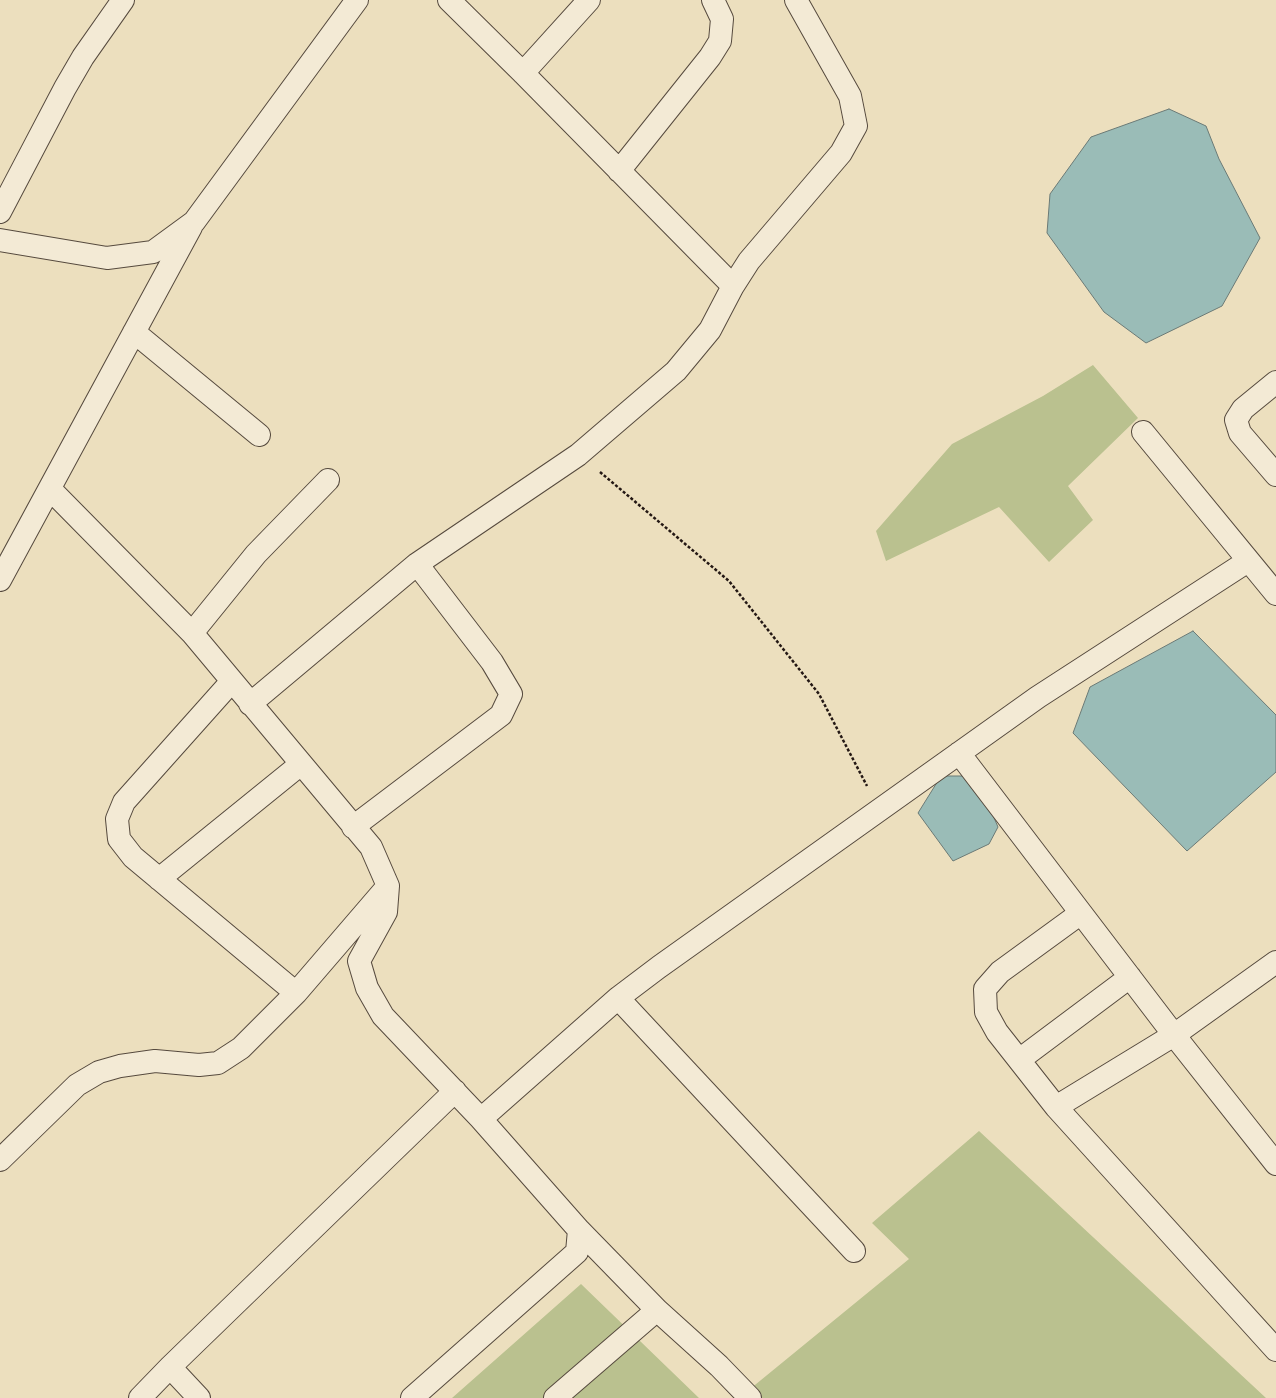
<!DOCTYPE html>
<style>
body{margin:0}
canvas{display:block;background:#ecdfbe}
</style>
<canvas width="1276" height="1398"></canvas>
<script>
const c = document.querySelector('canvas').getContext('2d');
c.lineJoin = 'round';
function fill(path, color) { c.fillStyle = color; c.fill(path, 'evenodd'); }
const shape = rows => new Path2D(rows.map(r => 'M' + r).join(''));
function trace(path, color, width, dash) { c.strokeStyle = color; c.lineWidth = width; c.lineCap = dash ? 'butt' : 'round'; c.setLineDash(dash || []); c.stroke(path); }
const green = shape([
 [1093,365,1138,418,1068,486,1093,520,1049,562,999,507,886,561,876,531,952,444,1043,396],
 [979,1131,1266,1398,739,1398,909,1259,872,1223],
 [581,1284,699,1398,452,1398]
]);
const water = shape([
 [1169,109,1206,126,1219,159,1260,238,1222,306,1146,343,1104,312,1047,233,1050,194,1091,137,1169,109],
 [1193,631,1276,715,1276,772,1187,851,1073,733,1090,687,1193,631],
 [941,776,976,776,998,827,989,844,953,861,918,813,941,776]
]);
const path = shape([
 [600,472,729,581,819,694,867,786]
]);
const minor = shape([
 [449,0,523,73,733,286],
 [523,73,589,0],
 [619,171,710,57,720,41,722,19,713,0],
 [0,212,65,88,83,57,123,0],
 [0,240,107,258,153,252,194,222,357,0],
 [134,332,259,435],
 [1276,382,1243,409,1236,420,1240,433,1276,475],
 [1143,432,1276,594],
 [50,489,192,633,371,847,388,886,386,912,359,961,367,988,383,1016,481,1119,579,1230,577,1252,412,1398],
 [0,580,191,227],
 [192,633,256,554,328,480],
 [232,681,124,802,117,819,119,839,133,857,296,993],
 [250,704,417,564,578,455,676,371,710,330,733,286,749,261,841,153,856,126,850,96,796,0],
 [959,753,1174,1035,1276,1164],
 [353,827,501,715,511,694,492,662,417,564],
 [159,879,301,764],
 [1081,913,1000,972,985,989,986,1012,997,1032,1056,1107,1276,1350],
 [618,998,854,1251],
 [1019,1060,1130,977],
 [1056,1107,1174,1035,1276,962],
 [481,1119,618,998,659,967,1038,697,1248,561],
 [0,1160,77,1085,99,1072,120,1066,155,1061,199,1065,218,1063,241,1048,296,993,388,886],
 [579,1230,657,1310,719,1366,750,1398],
 [170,1367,199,1398],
 [140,1398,170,1367,455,1091],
 [555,1398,657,1310]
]);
fill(green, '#bac18f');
fill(water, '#9abcb7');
trace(water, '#6b7a76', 1);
trace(minor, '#564a3e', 24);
trace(path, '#241814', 2.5, [3, 2]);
trace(minor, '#f3ead5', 22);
</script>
